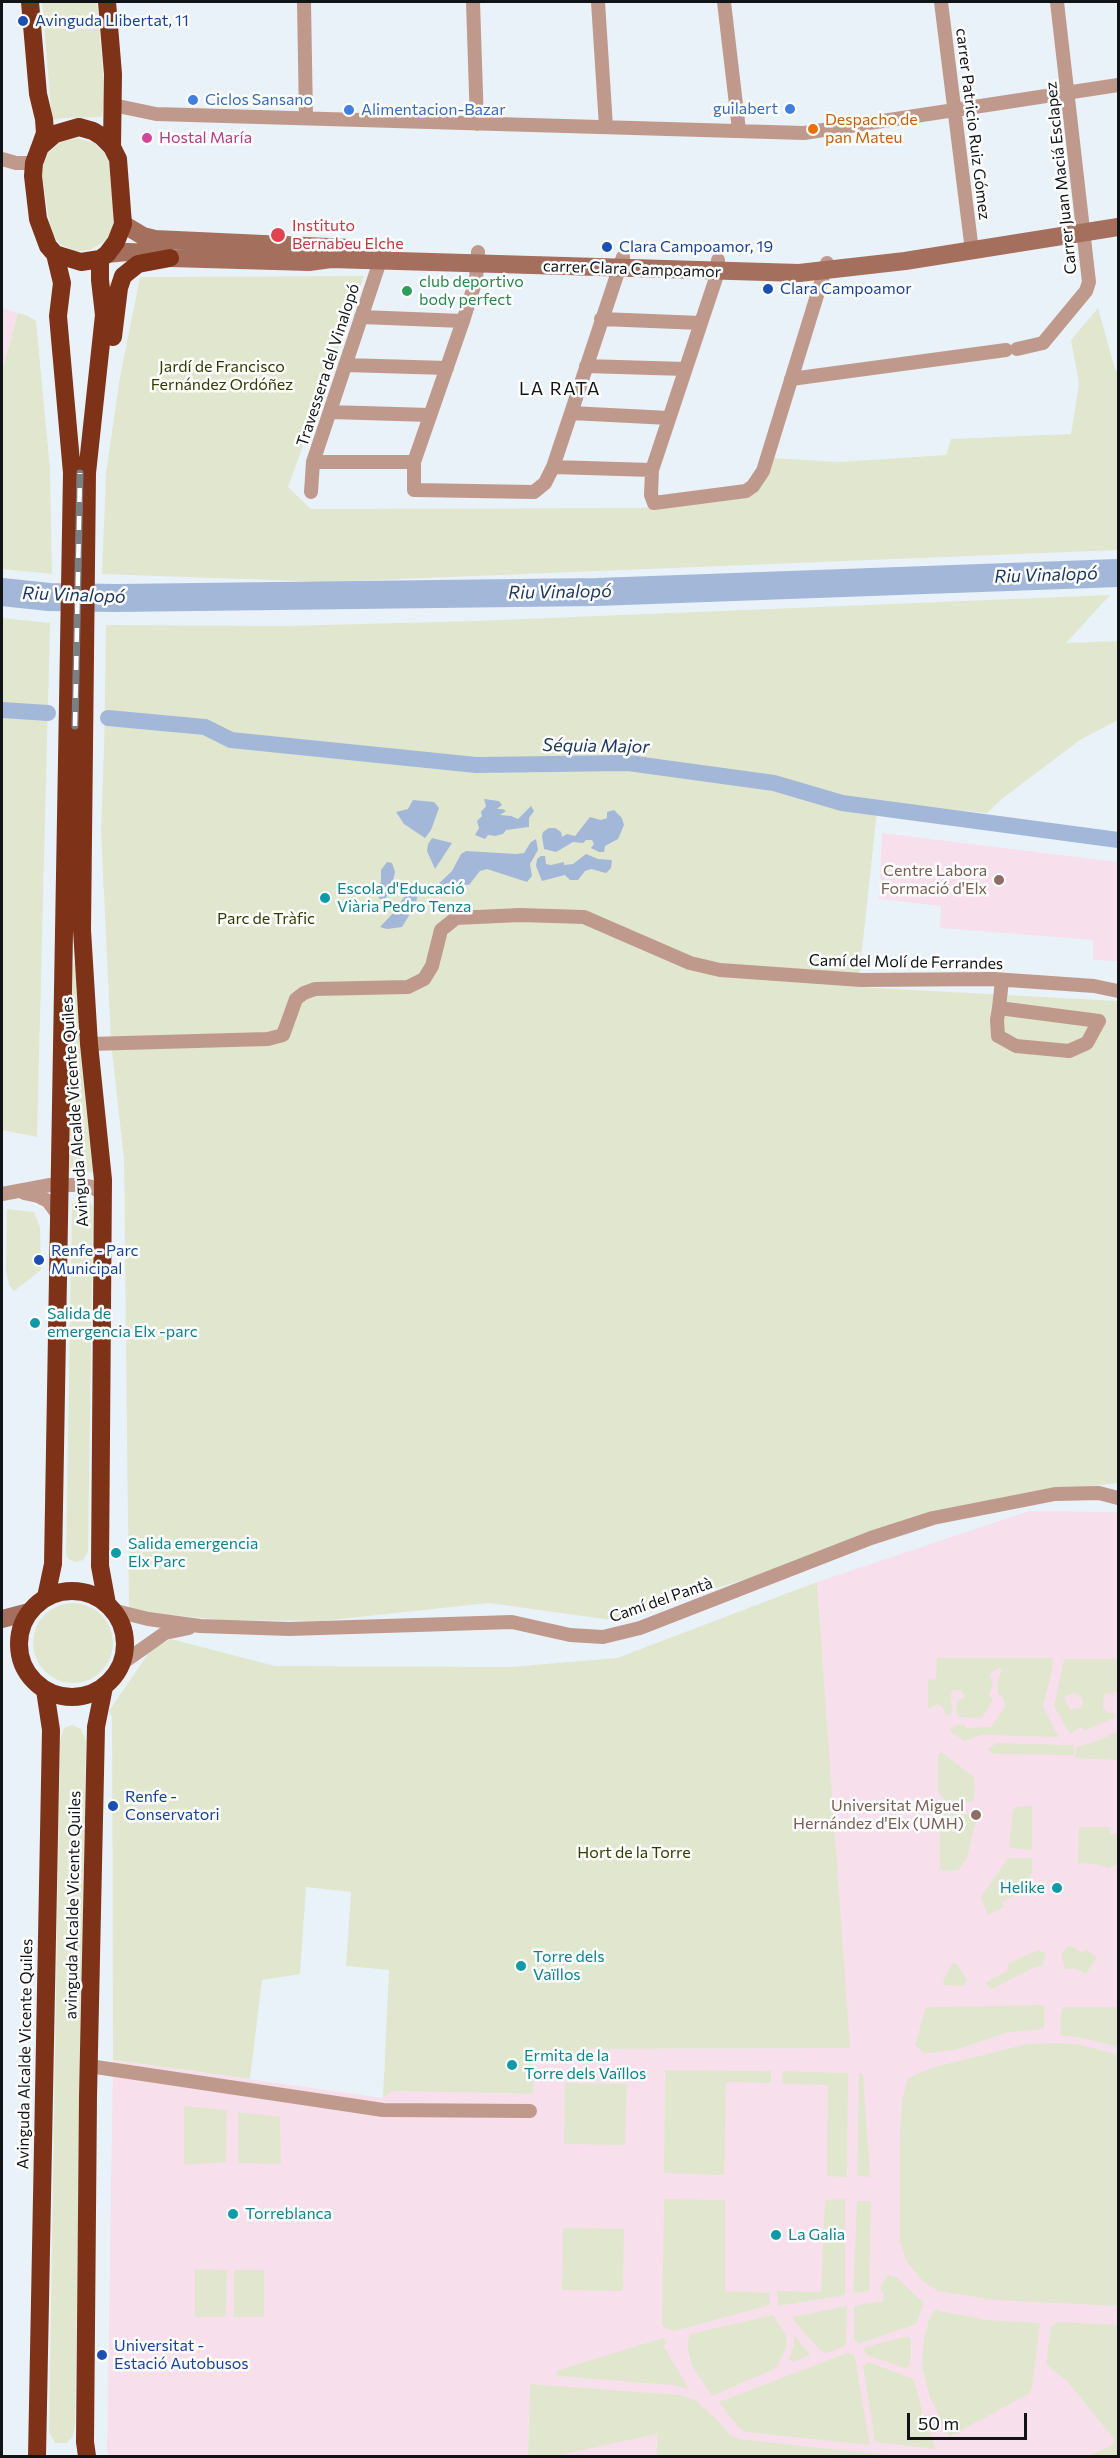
<!DOCTYPE html>
<meta charset="utf-8">
<style>
body{margin:0}
#map{position:relative;width:1120px;height:2458px;overflow:hidden;background:#eaf2f9;font-family:Commissioner,sans-serif}
canvas{display:block}
.frame{position:absolute;inset:0;border:3px solid #111417;pointer-events:none}
.scale{position:absolute;left:907px;top:2413px;width:120px;height:27px;box-sizing:border-box;border:3px solid #111417;border-top:0;padding-left:8px;font-size:18px;line-height:21px;white-space:nowrap;color:#111417;-webkit-text-stroke:4px #fefefe;paint-order:stroke}
</style>
<div id="map">
<canvas width="1120" height="2458"></canvas>
<div class="frame"></div>
<div class="scale">50 m</div>
</div>
<script>
const c = document.querySelector('canvas').getContext('2d');
c.lineJoin = 'round';
function fill(path, color) { c.fillStyle = color; c.fill(path, 'evenodd'); }
const shape = rows => new Path2D(rows.map(r => 'M' + r).join(''));
function trace(path, color, width, dash) { c.strokeStyle = color; c.lineWidth = width; c.lineCap = dash ? 'butt' : 'round'; c.setLineDash(dash || []); c.stroke(path); }
function drawText(font, color, halo, rows, align = 'center') {
  c.font = font + ' Commissioner,sans-serif'; c.lineWidth = 5; c.setLineDash([]); c.textBaseline = 'middle'; c.strokeStyle = halo; c.fillStyle = color; for (const [text, x, y, turn = 0] of rows) {
    c.save(); c.translate(x, y); c.rotate((+turn || 0) * Math.PI / 180); c.textAlign = isNaN(turn) ? turn : align; if (halo) c.strokeText(text, 0, 0); c.fillText(text, 0, 0); c.restore();
  }
}
const education = shape([
 [2,308,18,313,2,372],
 [882,833,1118,862,1118,961,1093,960,1093,940,940,928,941,906,879,899],
 [1029,1511,1118,1512,1118,2456,110,2456,107,2452,113,2060,383,2098,393,2091,532,2094,535,2055,585,2057,589,2049,849,2048,817,1582]
]);
const green = shape([
 [42,2,97,2,105,96,102,117,63,118,52,120],
 [77,138,94,143,106,155,109,163,114,218,110,235,105,241,90,250,82,251,74,251,60,244,51,232,42,176,44,160,48,153,61,142],
 [364,276,288,487,311,509,641,508,757,491,772,458,840,462,946,455,951,439,1071,434,1079,384,1071,340,1098,308,1115,369,1118,372,1118,550,327,582,102,574,106,473,120,377,140,277],
 [18,313,28,316,36,321,50,469,52,574,2,569,2,372],
 [1110,595,1066,643,1118,641,1118,720,1080,740,1003,798,987,813,878,802,858,987,1118,1001,1118,1483,1004,1497,836,1552,611,1620,489,1603,321,1621,223,1620,129,1611,124,1160,111,1042,101,831,104,750,106,625,284,626,476,621],
 [2,618,50,623,37,1137,2,1130],
 [76,962,94,1173,84,1171,69,1172,72,970,73,963],
 [78,1200,87,1200,93,1207,88,1552,83,1560,76,1562,68,1559,66,1553,72,1204],
 [7,1209,34,1212,40,1227,41,1270,14,1291,9,1285,6,1271],
 [817,1582,850,2048,589,2049,585,2057,535,2055,533,2094,393,2091,383,2098,389,1970,346,1966,351,1892,306,1887,300,1974,262,1980,250,2079,113,2060,112,1717,109,1711,150,1651,171,1639,275,1666,510,1667,617,1658],
 '33 1643a40 40 0 1 1 80 0a40 40 0 1 1-80 0Z',
 [937,1658,1053,1658,1052,1670,1043,1707,1059,1737,982,1735,964,1741,949,1730,954,1726,963,1724,967,1728,991,1727,1005,1707,1003,1697,998,1694,998,1680,1002,1668,998,1668,990,1674,993,1684,989,1694,993,1700,982,1718,959,1717,956,1712,957,1700,964,1698,964,1694,960,1690,954,1690,951,1693,952,1710,949,1715,946,1715,942,1706,937,1704,928,1709,928,1680,936,1679],
 [1064,1659,1118,1659,1118,1692,1104,1694,1103,1708,1108,1713,1114,1713,1115,1717,1089,1729,1083,1730,1082,1727,1078,1728,1070,1734,1054,1706],
 [1074,1693,1081,1696,1083,1703,1080,1708,1070,1710,1064,1697],
 [72,1725,81,1729,86,1741,75,2426,73,2436,67,2443,55,2443,49,2432,60,1740,64,1728],
 [1118,1731,1118,1760,1075,1758,1076,1747,1102,1739],
 [996,1743,1073,1745,1074,1755,994,1754,988,1749],
 [941,1752,974,1777,975,1792,973,1802,947,1801,941,1796,938,1791,938,1755],
 [1017,1806,1032,1806,1032,1850,1011,1848,1009,1845,1013,1810],
 [940,1813,972,1814,976,1820,967,1858,958,1870,944,1871,940,1868],
 [1079,1827,1110,1827,1110,1834,1118,1834,1118,1864,1108,1868,1094,1864,1078,1863],
 [1008,1858,1032,1858,1032,1874,1019,1893,1002,1902,1004,1907,988,1915,981,1897],
 [1069,1945,1082,1952,1087,1950,1097,1957,1086,1974,1076,1969,1065,1969,1061,1954],
 [1038,1950,1046,1953,1043,1965,1033,1968,996,1987,990,1989,985,1983,1009,1970,1007,1964],
 [952,1963,957,1964,967,1980,963,1986,944,1985,943,1981],
 [1044,2005,1044,2028,1036,2030,1009,2032,958,2049,931,2053,924,2053,915,2045,926,2007],
 [1065,2007,1118,2007,1118,2047,1083,2038,1060,2035,1061,2010],
 [1057,2043,1081,2045,1118,2055,1118,2306,995,2300,938,2291,923,2281,907,2262,900,2242,900,2137,902,2100,908,2078,935,2067,1027,2044],
 [665,2070,771,2071,771,2083,726,2082,724,2175,664,2173],
 [783,2071,848,2073,847,2177,827,2176,828,2085,782,2084],
 [859,2073,863,2073,870,2177,857,2176],
 [565,2083,627,2084,625,2145,564,2144],
 [184,2106,227,2110,226,2162,184,2165],
 [238,2112,280,2117,281,2164,238,2163],
 [664,2199,725,2200,725,2291,770,2293,770,2305,674,2331,662,2326],
 [845,2199,845,2295,778,2306,777,2291,821,2292,825,2200],
 [857,2201,871,2201,869,2291,853,2293],
 [563,2228,624,2229,623,2291,562,2290],
 [195,2269,227,2270,226,2317,195,2317],
 [234,2270,264,2270,264,2317,234,2317],
 [887,2275,896,2277,924,2303,916,2324,858,2344,854,2340,854,2306,883,2301,884,2295,880,2288],
 [847,2306,846,2343,843,2347,826,2353,821,2351,795,2322,793,2317],
 [935,2310,987,2320,1040,2323,1032,2389,1028,2394,949,2437,929,2395,922,2365,924,2339,929,2320],
 [773,2315,786,2335,787,2346,776,2368,712,2396,692,2366,687,2344,690,2334],
 [1058,2322,1118,2325,1118,2456,1087,2456,1112,2446,1114,2439,1067,2381,1046,2364,1051,2327],
 [794,2335,810,2355,792,2362,789,2358,794,2345],
 [904,2337,909,2337,911,2340,911,2360,909,2366,905,2368,867,2355,864,2351,865,2347],
 [663,2338,667,2341,664,2347,689,2389,672,2385,558,2376,555,2371],
 [847,2353,854,2355,855,2358,870,2445,747,2432,739,2428,719,2402],
 [868,2362,914,2379,923,2415,936,2449,875,2442,863,2366],
 [530,2384,680,2395,695,2400,720,2423,728,2434,739,2439,895,2456,657,2456,657,2434,554,2456,528,2456]
]);
const water = shape([
 [484,799,499,801,502,805,497,809,503,809,506,811,500,815,511,816,518,819,531,806,534,811,529,818,529,827,506,830,503,834,495,836,488,835,485,839,475,835,479,828,477,821,482,816,481,812,486,806],
 [413,800,434,802,439,808,431,830,425,838,404,824,396,812,408,809],
 [614,810,622,818,624,825,618,839,605,846,604,852,599,852,591,848,594,844,592,840,586,840,583,843,573,842,556,852,544,849,542,836,543,832,549,828,555,828,561,832,562,837,567,834,575,836,590,817,601,820,607,818,607,812],
 [432,838,452,843,435,869,427,851,428,844],
 [536,839,538,850,530,864,532,876,527,882,487,869,480,871,469,885,456,883,436,895,431,891,452,871,461,854,466,851,516,854,524,853,531,842],
 [586,854,598,859,612,860,611,868,606,873,591,869,585,871,578,880,570,880,565,875,542,881,536,866,537,859,541,856,545,856,546,864,551,865,564,862,564,865,573,864],
 [387,862,392,863,395,872,391,890,385,899,380,899,376,894,381,881,381,870],
 [410,888,418,892,416,904,402,927,387,929,380,927,395,911]
]);
const canal = shape([
 [2,710,48,713],
 [108,718,205,727,231,740,476,765,628,763,774,783,842,803,1118,840]
]);
const river = shape([
 [2,592,49,597,117,598,597,592,1118,573]
]);
const street = shape([
 [304,2,306,118],
 [473,2,477,124],
 [598,2,606,127],
 [724,2,739,130],
 [941,2,972,251],
 [113,105,156,114,804,133,1118,85],
 [2,159,16,163,34,163],
 [478,252,476,280,463,321,414,462,414,490,534,492,545,483,553,467,623,257],
 [718,260,718,272,652,470,651,495,654,503,746,491,753,486,763,471,827,263],
 [361,317,463,321],
 [601,319,701,323],
 [1017,349,1043,343,1086,291,1089,282,1057,2],
 [345,365,447,368],
 [586,366,685,369],
 [791,379,1006,350],
 [330,412,430,415],
 [571,413,669,418],
 [313,462,414,462],
 [553,467,652,470],
 [311,492,313,462,384,249],
 [999,1008,1099,1021,1087,1043,1069,1051,1016,1046,998,1036,997,1020,999,1008,1002,980],
 [89,1044,268,1039,283,1035,296,999,304,993,315,989,408,987,424,979,432,966,441,930,456,918,520,915,584,917,690,963,720,970,861,980,994,979,1094,986,1118,991],
 [24,1193,38,1196,48,1201,59,1216],
 [2,1194,50,1185,83,1185,93,1187,103,1195],
 [112,1610,148,1619,200,1626,289,1629,512,1622,570,1635,603,1637,640,1628,871,1538,933,1518,1055,1494,1099,1493,1118,1498],
 [121,1664,165,1633,189,1628],
 [89,2066,383,2110,530,2111]
]);
const secondary = shape([
 [123,224,143,236,155,239,350,248],
 [107,254,127,252,157,253,170,258,309,262,331,259,799,273,905,261,1118,227],
 [2,1619,29,1612]
]);
const highway = shape([
 [30,2,38,94,44,119,45,133,40,147],
 [107,2,113,74,112,147],
 [79,127,93,131,101,136,112,147,118,159,123,224,116,242,107,254,100,259,81,262,55,254,48,246,38,219,33,176,34,163,40,147,55,134,79,127],
 [100,259,100,280,104,315,87,473,82,930,89,1044,103,1180,100,1566,107,1604],
 [113,337,119,288,123,276,138,264,170,258],
 '19 1644a53 53 0 1 1 106 0a53 53 0 1 1-106 0Z',
 [46,1597,53,1564,72,473,58,316,62,283,55,254],
 [37,2456,51,1730,45,1690],
 [87,2456,85,2442,88,2096,96,1727,104,1687]
]);
const rail = shape([
 [75,726,80,473]
]);
const markers = [
 [23,21,6,"#1a4fb4"],
 [193,100,6,"#3f7fe0"],
 [790,109,6,"#3f7fe0"],
 [349,110,6,"#3f7fe0"],
 [813,129,6,"#e8710a"],
 [147,138,6,"#d1479c"],
 [278,235,8,"#e0444e"],
 [607,247,6,"#1a4fb4"],
 [768,289,6,"#1a4fb4"],
 [407,291,6,"#2e9e5b"],
 [999,880,6,"#8d6e63"],
 [325,898,6,"#0f9aa8"],
 [39,1260,6,"#1a4fb4"],
 [35,1323,6,"#0f9aa8"],
 [116,1553,6,"#0f9aa8"],
 [113,1806,6,"#1a4fb4"],
 [976,1815,6,"#8d6e63"],
 [1057,1888,6,"#0f9aa8"],
 [521,1966,6,"#0f9aa8"],
 [512,2065,6,"#0f9aa8"],
 [233,2214,6,"#0f9aa8"],
 [776,2235,6,"#0f9aa8"],
 [102,2355,6,"#1a4fb4"]
];
const transitNames = [
 ["Avinguda Llibertat, 11",35,21],
 ["Clara Campoamor, 19",619,247],
 ["Clara Campoamor",780,289],
 ["Renfe - Parc",51,1251],
 ["Municipal",51,1269],
 ["Renfe -",125,1797],
 ["Conservatori",125,1815],
 ["Universitat -",114,2346],
 ["Estació Autobusos",114,2364]
];
const shopNames = [
 ["Ciclos Sansano",205,100],
 ["guilabert",778,109,"right"],
 ["Alimentacion-Bazar",361,110]
];
const foodNames = [
 ["Despacho de",825,120],
 ["pan Mateu",825,138]
];
const streetNames = [
 ["carrer Patricio Ruiz Gómez",973,124,83],
 ["Carrer Juan Maciá Esclapez",1061,178,-96],
 ["carrer Clara Campoamor",632,269,2],
 ["Travessera del Vinalopó",328,365,-72],
 ["Camí del Molí de Ferrandes",906,962,1],
 ["Avinguda Alcalde Vicente Quiles",75,1112,-94],
 ["Camí del Pantà",661,1600,-19],
 ["avinguda Alcalde Vicente Quiles",73,1905,-89],
 ["Avinguda Alcalde Vicente Quiles",25,2054,-89]
];
const hotelNames = [
 ["Hostal María",159,138]
];
const healthNames = [
 ["Instituto",292,226],
 ["Bernabeu Elche",292,244]
];
const leisureNames = [
 ["club deportivo",419,282],
 ["body perfect",419,300]
];
const parkNames = [
 ["Jardí de Francisco",222,367],
 ["Fernández Ordóñez",222,385],
 ["Parc de Tràfic",266,919],
 ["Hort de la Torre",634,1853]
];
const educationNames = [
 ["Centre Labora",987,871],
 ["Formació d'Elx",987,889],
 ["Universitat Miguel",964,1806],
 ["Hernández d'Elx (UMH)",964,1824]
];
const cultureNames = [
 ["Escola d'Educació",337,889],
 ["Viària Pedro Tenza",337,907],
 ["Salida de",47,1314],
 ["emergencia Elx -parc",47,1332],
 ["Salida emergencia",128,1544],
 ["Elx Parc",128,1562],
 ["Helike",1045,1888,"right"],
 ["Torre dels",533,1957],
 ["Vaïllos",533,1975],
 ["Ermita de la",524,2056],
 ["Torre dels Vaïllos",524,2074],
 ["Torreblanca",245,2214],
 ["La Galia",788,2235]
];
const neighbourhoodNames = [
 ["LA RATA",560,389]
];
const waterNames = [
 ["Riu Vinalopó",1046,575,-2],
 ["Riu Vinalopó",560,592,-1],
 ["Riu Vinalopó",74,595,2],
 ["Séquia Major",596,746,1]
];
fill(education, '#f7e0ec');
fill(green, '#e1e7cf');
fill(water, '#a3b8d8');
trace(canal, '#a3b8d8', 16);
trace(river, '#a3b8d8', 28);
trace(street, '#c0998d', 14);
trace(secondary, '#a56f5d', 18);
trace(highway, '#7e3319', 18);
trace(rail, '#7a7f84', 7);
trace(rail, '#fefefe', 4.5, [14]);
for (const [x, y, r, color] of markers) { const dot = new Path2D(); dot.arc(x, y, r, 0, 2 * Math.PI); c.fillStyle = color; c.fill(dot); trace(dot, '#fefefe', 2); }
drawText('16px', '#164399', '#fefefe', transitNames, 'left');
drawText('16px', '#366cbe', '#fefefe', shopNames, 'left');
drawText('16px', '#c56008', '#fefefe', foodNames, 'left');
drawText('16px', '#111417', '#fefefe', streetNames);
drawText('16px', '#b23c85', '#fefefe', hotelNames, 'left');
drawText('16px', '#be3a42', '#fefefe', healthNames, 'left');
drawText('16px', '#27864d', '#fefefe', leisureNames, 'left');
drawText('16px', '#323c00', '#fefefe', parkNames);
drawText('16px', '#785e54', '#fefefe', educationNames, 'right');
drawText('16px', '#0d838f', '#fefefe', cultureNames, 'left');
c.letterSpacing = '1.5px';
drawText('18px', '#111417', '#fefefe', neighbourhoodNames);
c.letterSpacing = '0px';
drawText('italic 18px', '#1c3761', '#fefefe', waterNames);
</script>
